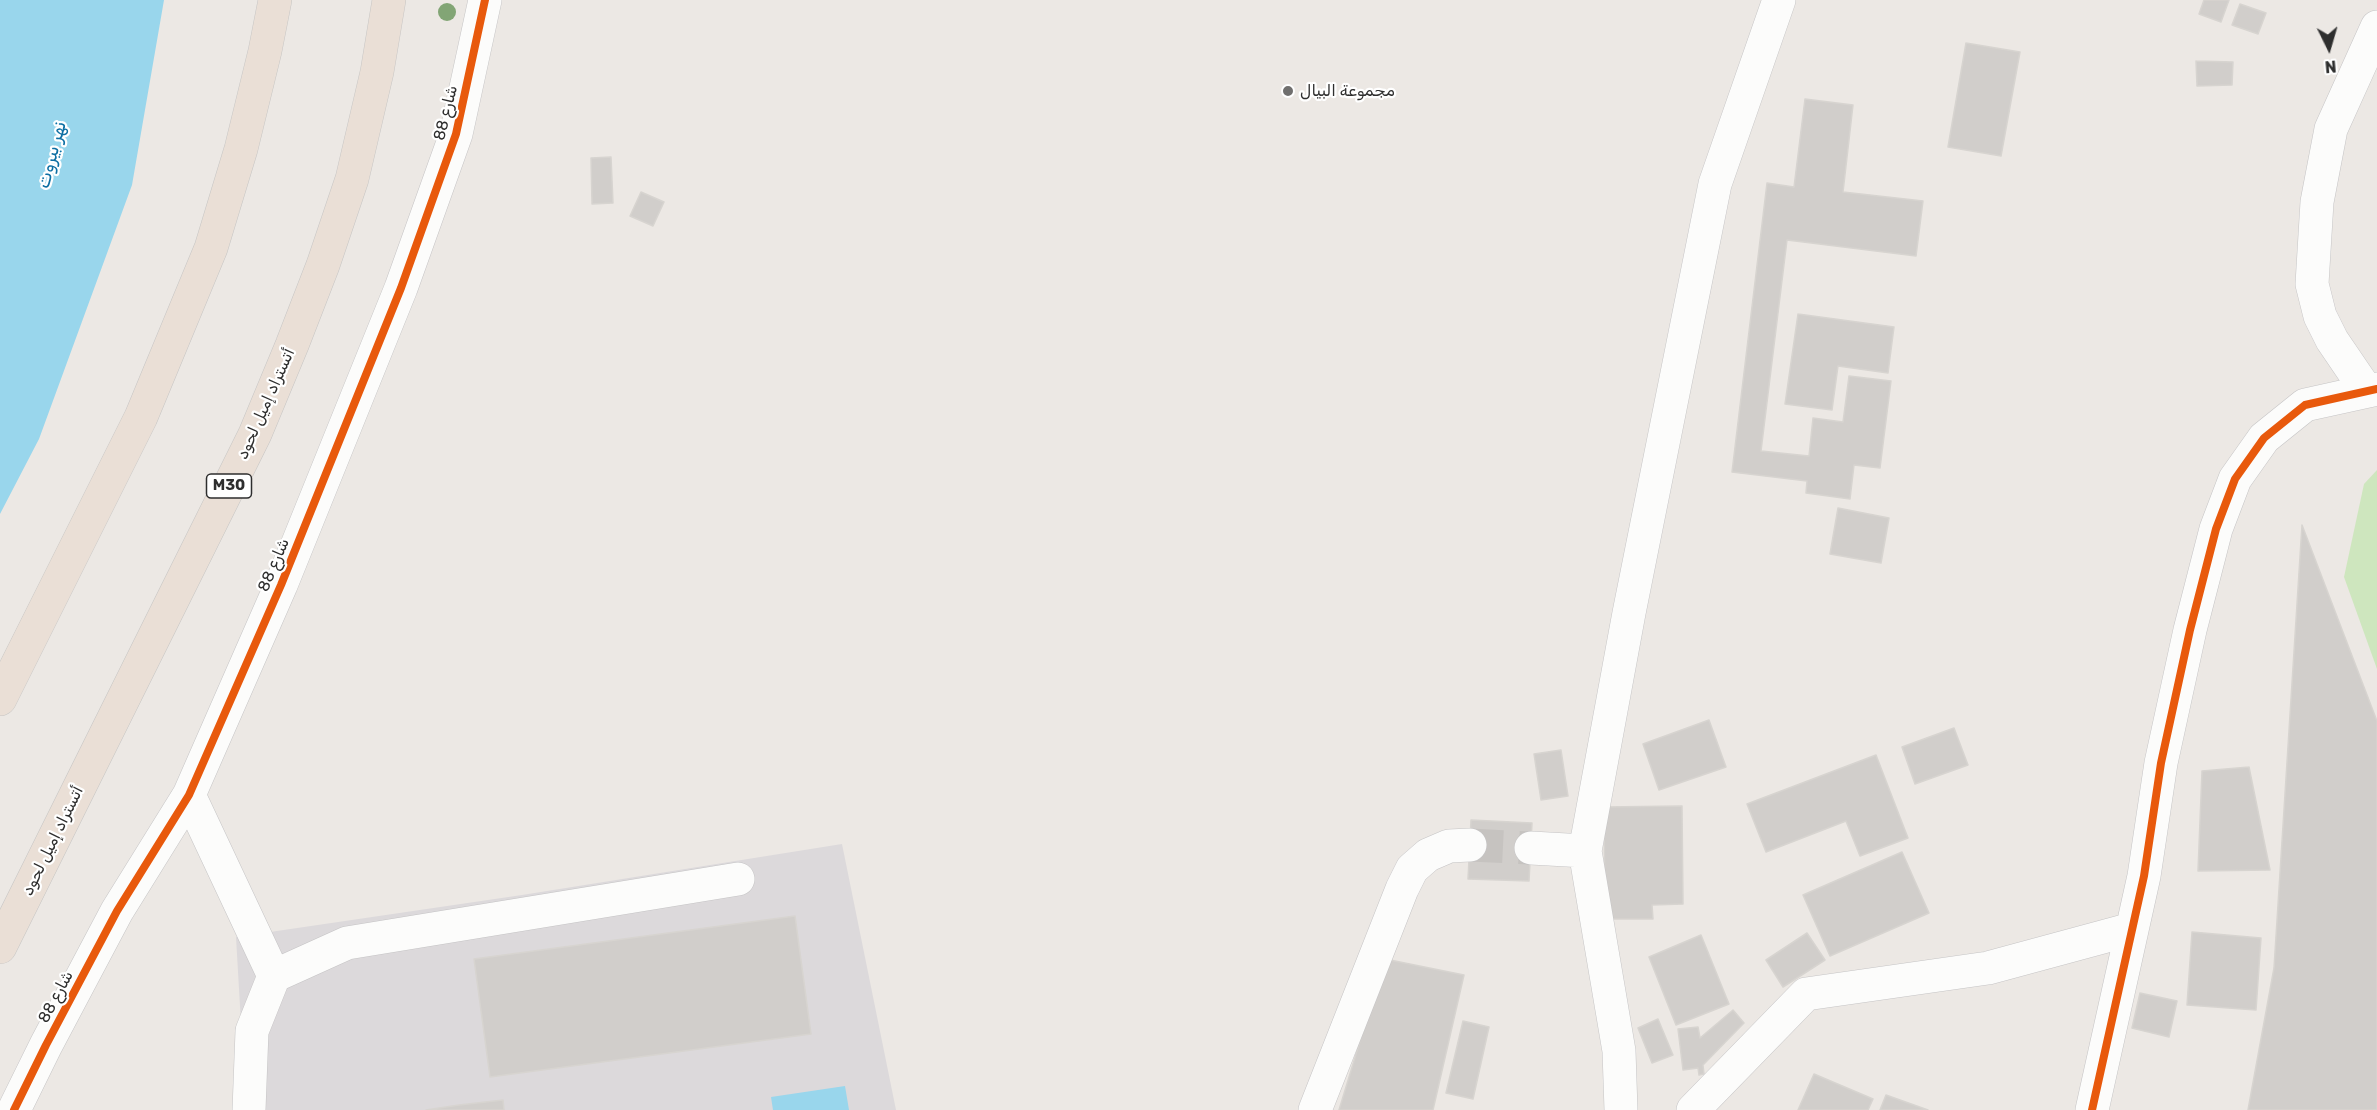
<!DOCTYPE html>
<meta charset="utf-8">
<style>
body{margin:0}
#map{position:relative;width:2377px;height:1110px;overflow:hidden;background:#ece8e4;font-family:Rubik,sans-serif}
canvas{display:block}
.north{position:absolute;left:2299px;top:18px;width:60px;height:60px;-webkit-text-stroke:4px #fff;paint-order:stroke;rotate:175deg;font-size:16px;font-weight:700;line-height:24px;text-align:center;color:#2e2e2e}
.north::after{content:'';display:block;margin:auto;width:21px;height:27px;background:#2e2e2e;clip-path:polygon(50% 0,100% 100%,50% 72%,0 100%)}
</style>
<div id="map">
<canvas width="2377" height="1110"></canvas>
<div class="north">N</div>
</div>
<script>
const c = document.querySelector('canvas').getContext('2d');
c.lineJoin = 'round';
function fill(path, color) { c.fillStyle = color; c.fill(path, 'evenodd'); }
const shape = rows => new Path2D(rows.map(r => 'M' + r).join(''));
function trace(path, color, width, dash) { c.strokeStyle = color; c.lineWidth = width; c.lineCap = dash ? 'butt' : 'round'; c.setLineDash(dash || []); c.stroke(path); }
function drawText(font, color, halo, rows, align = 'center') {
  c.font = font + ' Rubik,"Noto Naskh Arabic",sans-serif'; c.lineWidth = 4.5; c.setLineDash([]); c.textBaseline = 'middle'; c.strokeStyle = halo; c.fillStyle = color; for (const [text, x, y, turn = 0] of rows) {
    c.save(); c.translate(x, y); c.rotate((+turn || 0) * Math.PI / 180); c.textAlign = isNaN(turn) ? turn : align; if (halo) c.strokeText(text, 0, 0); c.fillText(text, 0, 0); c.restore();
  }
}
const industrial = shape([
 [842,844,896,1110,246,1110,236,937,522,895]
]);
const green = shape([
 [2377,470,2377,669,2344,577,2364,484]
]);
const water = shape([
 [0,0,164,0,132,185,39,439,0,514],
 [845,1086,849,1110,773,1110,771,1097]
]);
const building = shape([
 [2204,0,2229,0,2221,22,2199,14,2204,0],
 [2240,4,2266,13,2258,34,2232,25,2240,4],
 [1966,43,2020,52,2001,156,1948,147,1966,43],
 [2196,61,2233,62,2232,85,2197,86,2196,61],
 [1805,99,1853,105,1843,192,1923,201,1916,256,1787,240,1761,451,1809,456,1813,418,1843,422,1849,376,1891,381,1880,468,1854,465,1850,499,1806,493,1807,481,1732,472,1767,183,1794,187,1805,99],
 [611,157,613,203,592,204,591,158,611,157],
 [641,192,664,202,653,226,630,216,641,192],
 [1798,314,1894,327,1888,373,1838,366,1832,410,1785,404,1798,314],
 [1838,508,1889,518,1881,563,1830,554,1838,508],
 [2302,525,2377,721,2377,1110,2248,1110,2274,968,2302,525],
 [1709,720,1726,767,1659,790,1643,744,1709,720],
 [1954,728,1968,765,1915,784,1902,747,1954,728],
 [1561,750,1568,796,1541,800,1534,754,1561,750],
 [1876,755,1908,838,1860,856,1846,821,1766,852,1747,804,1876,755],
 [2249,767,2270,870,2198,871,2202,771,2249,767],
 [1682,806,1683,904,1652,905,1653,919,1605,919,1604,807,1682,806],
 [1471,820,1532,823,1529,881,1468,879,1471,820],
 [1902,852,1929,913,1830,956,1803,895,1902,852],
 [795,916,811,1034,490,1077,474,959,795,916],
 [2192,932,2261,938,2256,1010,2187,1005,2192,932],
 [1807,933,1825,960,1783,987,1766,960,1807,933],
 [1701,935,1729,1004,1676,1025,1649,957,1701,935],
 [1385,959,1464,975,1433,1110,1339,1110,1385,959],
 [2140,993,2177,1001,2169,1037,2132,1028,2140,993],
 [1733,1010,1744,1023,1703,1065,1704,1074,1699,1075,1698,1068,1683,1070,1678,1029,1698,1027,1700,1038,1733,1010],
 [1658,1019,1673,1055,1652,1063,1638,1028,1658,1019],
 [1463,1021,1489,1027,1473,1099,1446,1093,1463,1021],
 [1814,1074,1873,1099,1868,1110,1798,1110,1814,1074],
 [1886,1095,1928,1110,1880,1110,1886,1095],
 [503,1100,504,1110,426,1110,459,1105,503,1100]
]);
const minorTunnel = shape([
 [1470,845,1531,848]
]);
const minor = shape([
 [2366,390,2332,340,2320,316,2312,284,2317,202,2331,129,2377,27],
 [189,795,274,976,252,1031,249,1110],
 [1531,848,1585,851],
 [274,976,347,943,738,879],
 [14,1110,46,1045,117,911,189,795,281,585,401,288,456,134,485,0],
 [1315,1110,1402,889,1412,869,1428,855,1449,846,1470,845],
 [1621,1110,1619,1051,1585,851,1629,613,1715,184,1779,0],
 [1693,1110,1806,994,1988,968,2132,929],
 [2092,1110,2144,876,2161,763,2190,630,2216,529,2235,479,2264,438,2305,405,2377,389]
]);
const highway = shape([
 [0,699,141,417,211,248,241,149,265,51,275,0],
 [0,947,255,434,292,345,323,265,352,179,377,72,389,0]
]);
const cycleway = shape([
 [14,1110,46,1045,117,911,189,795,281,585,401,288,456,134,485,0],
 [2092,1110,2144,876,2161,763,2190,630,2216,529,2235,479,2264,438,2305,405,2377,389]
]);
const trees = [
 [447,12]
];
const markers = [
 [1288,91,6,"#706f6e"]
];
const shields = [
 [229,486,45]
];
const shieldNames = [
 ["M30",229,486]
];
const poiNames = [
 ["مجموعة البيال",1300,91]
];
const streetNames = [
 ["شارع 88",446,113,-76],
 ["أتستراد إميل لحود",266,404,-66],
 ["شارع 88",274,565,-67],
 ["أتستراد إميل لحود",53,841,-64],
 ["شارع 88",56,997,-62]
];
const waterNames = [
 ["نهر بيروت",52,155,-75]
];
fill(industrial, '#dcd9db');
fill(green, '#cee6be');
fill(water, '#99d6ec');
fill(building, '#d1cecb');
trace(building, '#d7d4d0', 1.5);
trace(minorTunnel, '#c6c3c0', 33, [33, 16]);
trace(minor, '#c5c4c5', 34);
trace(highway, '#c6c5c4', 34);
trace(minor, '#fcfcfb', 33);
trace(highway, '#eadfd6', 33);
trace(cycleway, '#e8590c', 8);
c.fillStyle = '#82a575';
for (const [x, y] of trees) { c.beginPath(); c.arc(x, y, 9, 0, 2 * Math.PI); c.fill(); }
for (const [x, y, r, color] of markers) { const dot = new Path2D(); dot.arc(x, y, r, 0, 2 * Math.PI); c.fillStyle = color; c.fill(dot); trace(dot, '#fff', 2); }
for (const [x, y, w] of shields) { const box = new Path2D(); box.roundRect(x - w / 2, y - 12, w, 24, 4.5); c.fillStyle = '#fff'; c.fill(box); trace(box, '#2e2e2e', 1.5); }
drawText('bold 15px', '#2e2e2e', null, shieldNames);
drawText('16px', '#2e2e2e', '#fff', poiNames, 'left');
drawText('16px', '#2e2e2e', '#fff', streetNames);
drawText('italic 18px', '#0d6fa3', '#fff', waterNames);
</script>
